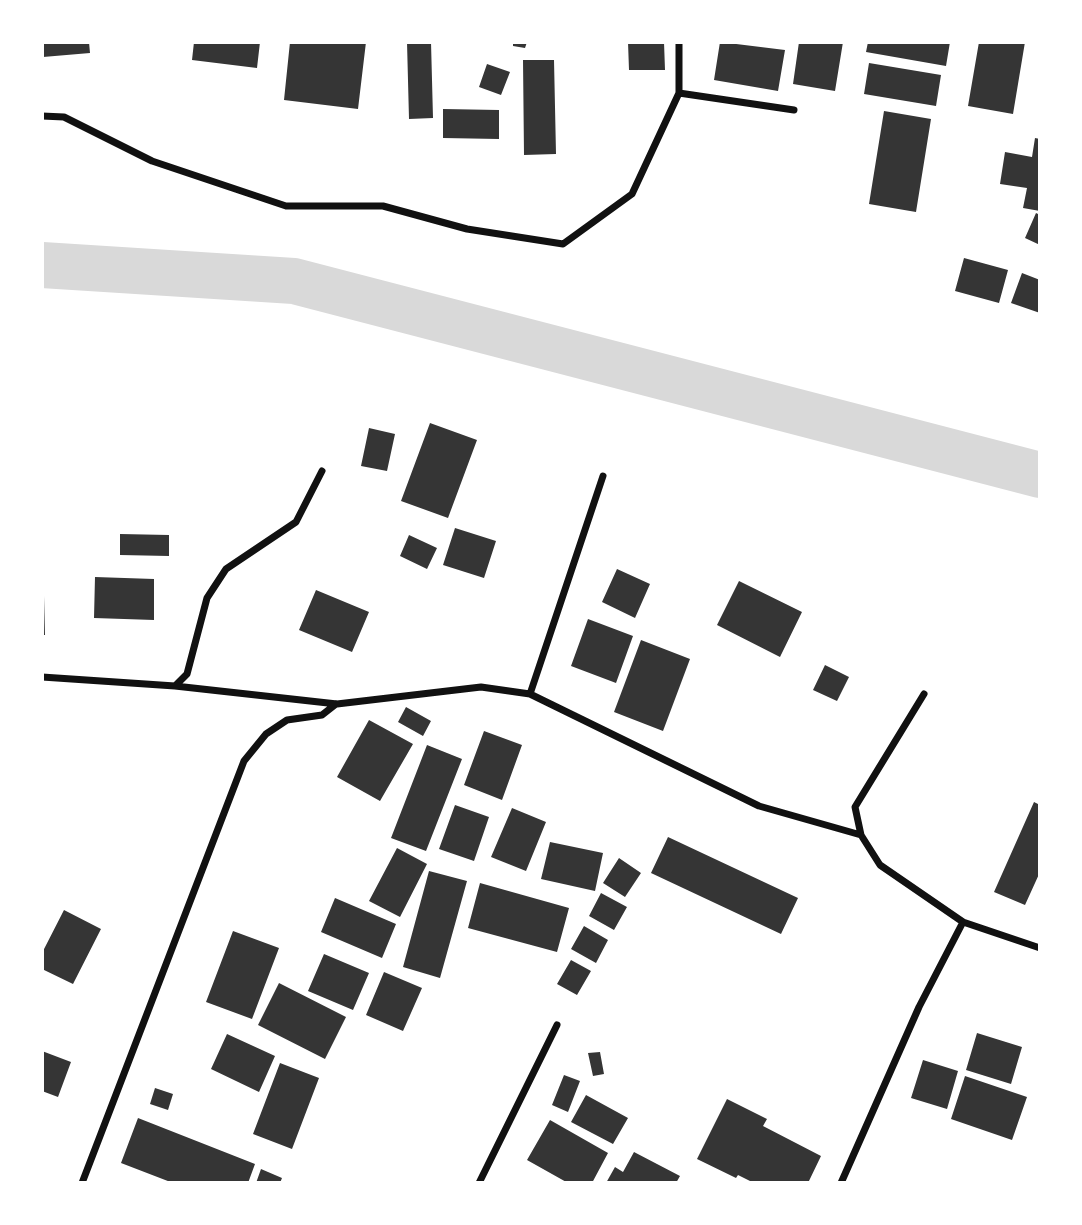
<!DOCTYPE html>
<style>
body{margin:0}
#map{position:relative;width:1082px;height:1225px;overflow:hidden;background:#fff;font-family:"Nunito Sans",sans-serif}
canvas{display:block}
.frame{position:absolute;inset:0;border:44px solid #fff;pointer-events:none}
</style>
<div id="map">
<canvas width="1082" height="1225"></canvas>
<div class="frame"></div>
</div>
<script>
const c = document.querySelector('canvas').getContext('2d');
c.lineJoin = 'round';
const shape = rows => new Path2D(rows.map(r => 'M' + r).join(''));
function trace(path, color, width, dash) { c.strokeStyle = color; c.lineWidth = width; c.lineCap = dash ? 'butt' : 'round'; c.setLineDash(dash || []); c.stroke(path); }
function fill(path, color) { c.fillStyle = color; c.fill(path, 'evenodd'); }
const river = shape([
 [42,265,294,281,1040,475]
]);
const building = shape([
 [42,42,89,42,90,53,43,57],
 [194,42,260,42,257,68,192,60],
 [290,42,366,42,358,109,284,100],
 [407,42,431,42,433,118,409,119],
 [513,42,527,42,525,48,513,46],
 [628,42,664,42,665,70,629,70],
 [720,42,785,50,778,91,714,80],
 [799,42,843,42,835,91,793,84],
 [868,42,950,42,946,66,866,52],
 [979,42,1025,42,1013,114,968,106],
 [523,60,554,60,556,154,524,155],
 [869,63,941,75,936,106,864,94],
 [487,64,510,72,501,95,479,87],
 [443,109,499,110,499,139,443,138],
 [884,111,931,119,916,212,869,204],
 [1035,138,1040,139,1040,211,1023,208,1027,188,1000,184,1005,152,1032,157],
 [1036,213,1040,215,1040,245,1025,238],
 [964,258,1008,270,999,303,955,291],
 [1022,273,1040,280,1040,313,1011,303],
 [430,423,477,440,448,518,401,501],
 [369,428,395,434,387,471,361,466],
 [455,528,496,541,484,578,443,565],
 [120,534,169,535,169,556,120,555],
 [409,535,437,548,427,569,400,556],
 [617,569,650,584,635,618,602,602],
 [95,577,154,579,154,620,94,618],
 [739,581,802,612,780,657,717,625],
 [316,590,369,612,352,652,299,630],
 [42,596,44,596,45,635,42,635],
 [588,619,633,636,616,683,571,666],
 [641,640,690,659,663,731,614,712],
 [825,665,849,677,837,701,813,690],
 [406,707,431,721,423,736,398,722],
 [369,720,413,744,380,801,337,777],
 [484,731,522,745,502,800,464,785],
 [427,745,462,759,426,851,391,838],
 [1034,802,1040,805,1040,872,1025,905,994,892],
 [455,805,489,817,474,861,439,849],
 [512,808,546,822,526,871,491,857],
 [668,837,798,898,781,934,651,873],
 [550,842,603,853,595,891,541,879],
 [397,848,427,864,400,917,369,901],
 [619,858,641,873,625,897,603,883],
 [429,871,467,881,440,978,403,967],
 [480,883,569,908,557,952,468,928],
 [601,893,627,907,614,930,589,916],
 [335,898,396,924,382,958,321,932],
 [64,910,101,929,73,984,42,969,42,953],
 [584,926,608,940,596,963,571,949],
 [233,931,279,948,252,1019,206,1002],
 [324,954,369,973,353,1010,308,991],
 [571,960,591,971,577,995,557,984],
 [384,972,422,988,403,1031,366,1015],
 [279,983,346,1017,325,1059,258,1025],
 [977,1033,1022,1047,1011,1084,966,1070],
 [227,1034,275,1056,259,1092,211,1069],
 [42,1051,71,1062,58,1097,42,1091],
 [600,1052,604,1074,593,1076,588,1053],
 [923,1060,958,1071,947,1109,911,1098],
 [280,1063,319,1078,292,1149,253,1134],
 [564,1075,580,1081,568,1112,552,1105],
 [965,1076,1027,1097,1012,1140,951,1119],
 [155,1088,173,1094,168,1110,150,1104],
 [586,1095,628,1118,613,1144,571,1122],
 [727,1099,767,1119,763,1126,821,1156,808,1183,754,1183,738,1175,736,1178,697,1159],
 [138,1118,255,1164,248,1183,173,1183,121,1163],
 [550,1120,608,1153,592,1183,568,1183,527,1160],
 [634,1152,680,1176,676,1183,606,1183,615,1167,623,1172],
 [261,1169,282,1178,280,1183,256,1183]
]);
const minor = shape([
 [679,42,679,93,794,110],
 [42,116,64,117,152,161,286,206,383,206,467,229,563,244,632,194,679,93],
 [42,677,175,686,187,674,207,598,226,569,296,522,322,471],
 [175,686,337,704,481,687,530,694,759,806,861,835,880,865,963,922],
 [530,694,603,476],
 [861,835,855,807,924,694],
 [82,1183,244,761,266,734,287,720,322,715,336,704],
 [479,1183,557,1025],
 [841,1183,919,1007,963,922,1040,948]
]);
trace(river, '#d9d9d9', 46);
fill(building, '#353535');
trace(minor, '#111', 7);
</script>
